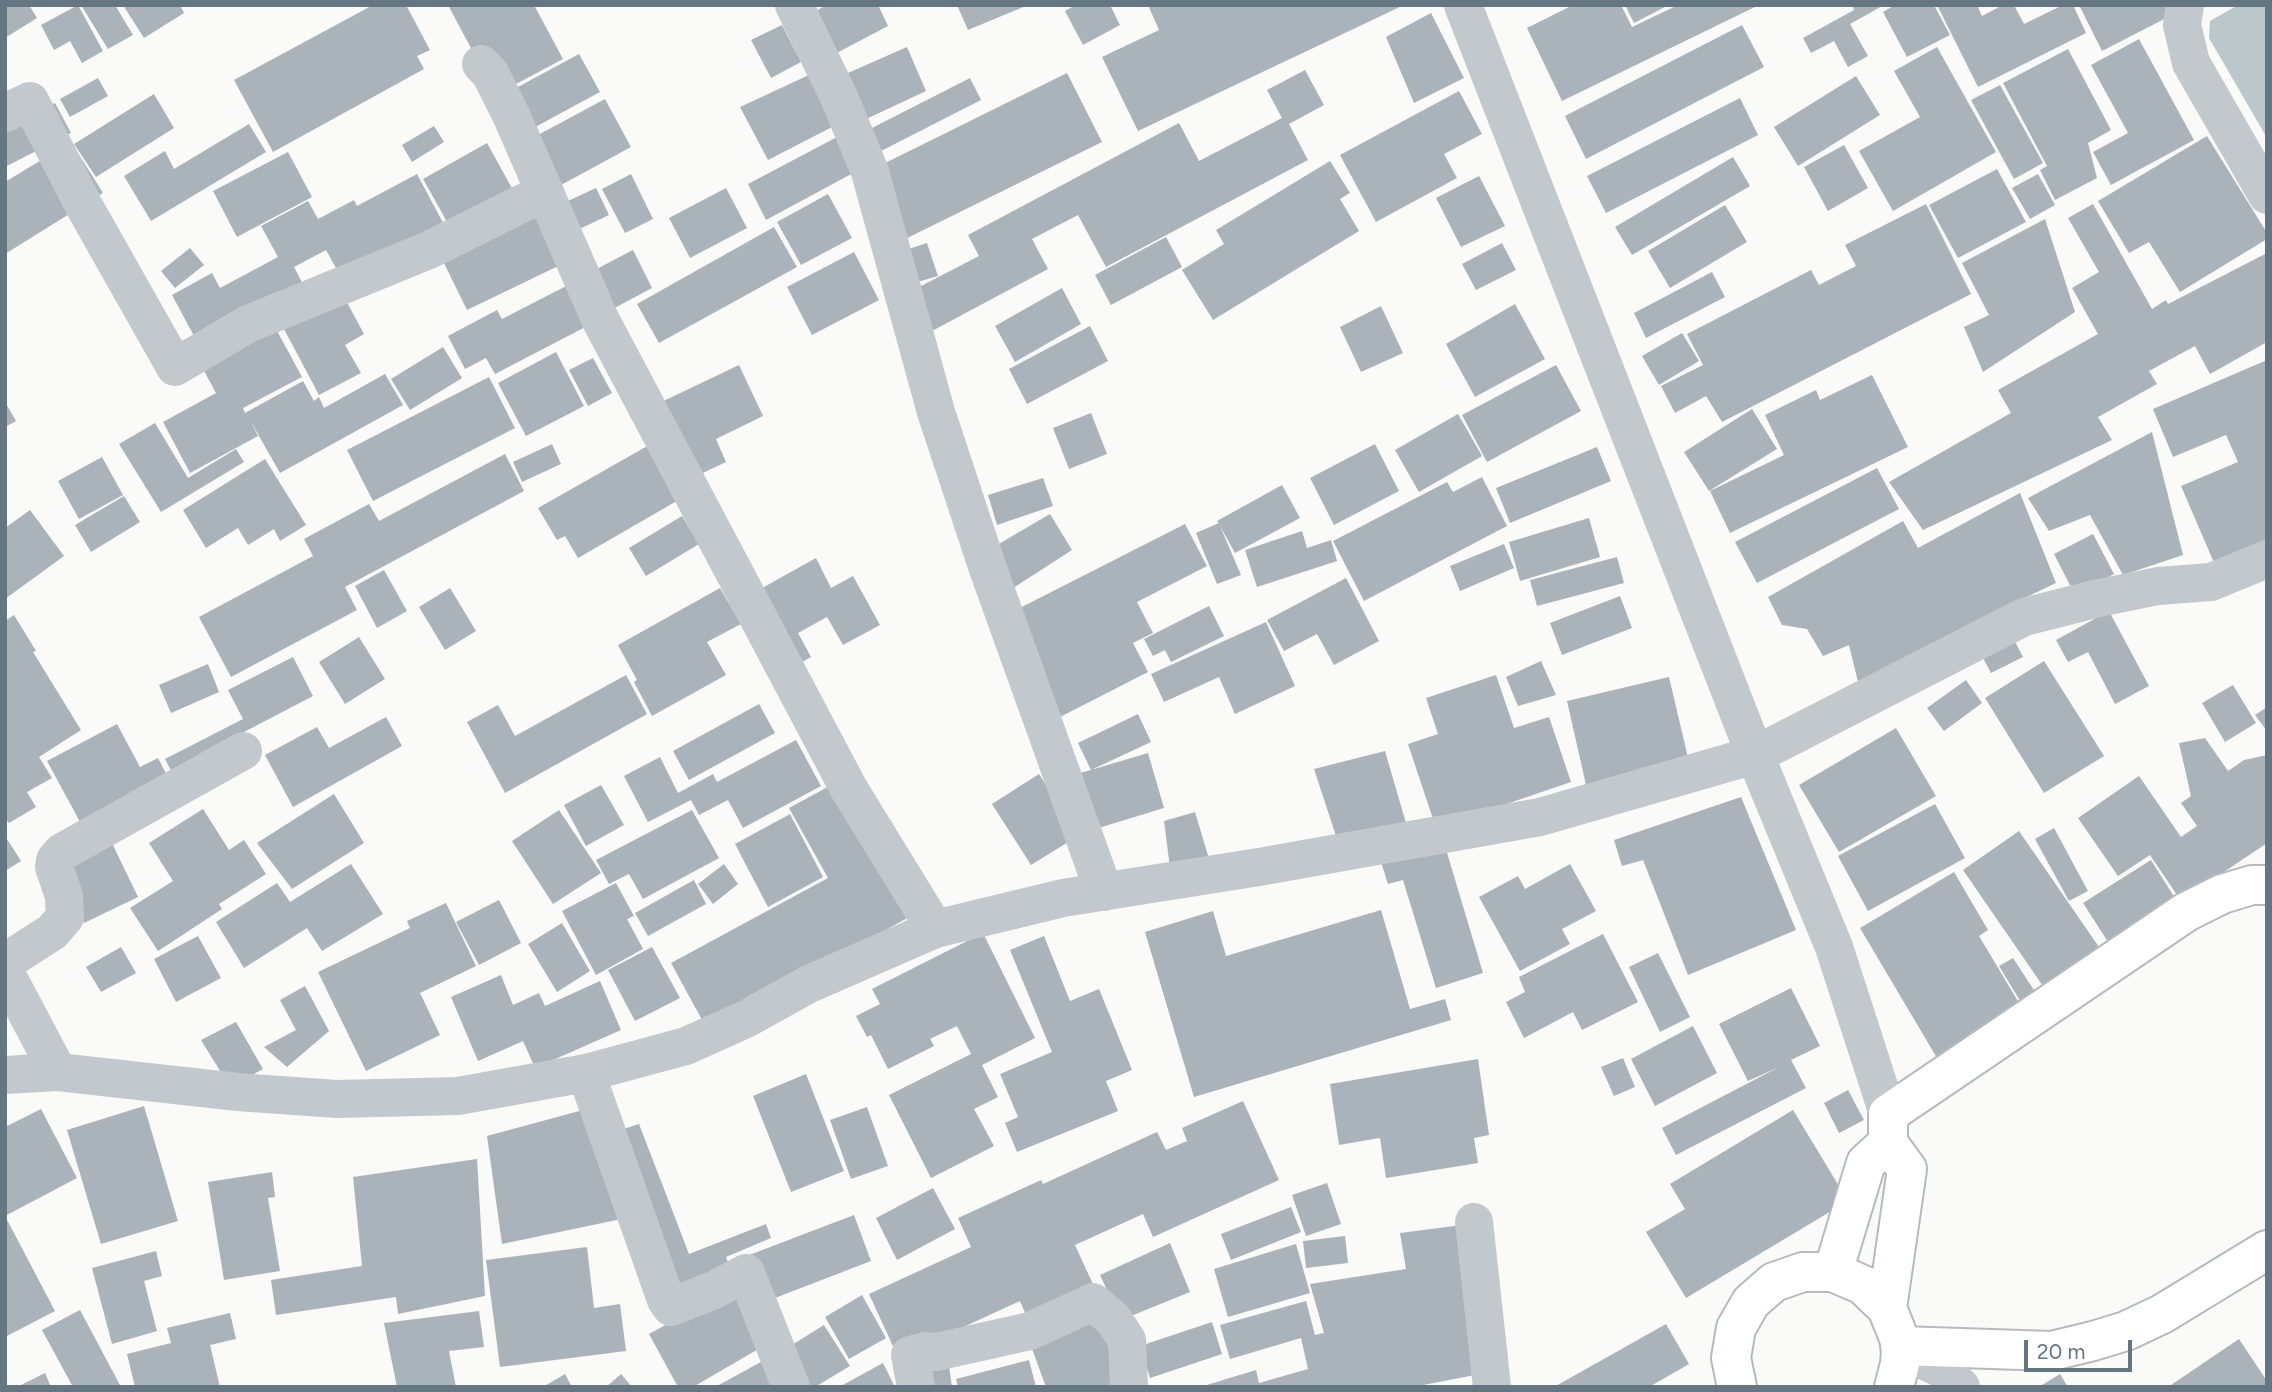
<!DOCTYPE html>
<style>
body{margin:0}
#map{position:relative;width:2272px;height:1392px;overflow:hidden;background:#fafaf8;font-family:Figtree,sans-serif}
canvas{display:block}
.frame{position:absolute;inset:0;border:7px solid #657683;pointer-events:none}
.scale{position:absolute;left:2024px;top:1340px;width:108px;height:32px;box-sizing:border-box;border:4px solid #657683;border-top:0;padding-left:9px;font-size:21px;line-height:24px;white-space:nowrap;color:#657683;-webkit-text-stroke:5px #fff;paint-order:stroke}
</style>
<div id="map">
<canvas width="2272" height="1392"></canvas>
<div class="frame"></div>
<div class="scale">20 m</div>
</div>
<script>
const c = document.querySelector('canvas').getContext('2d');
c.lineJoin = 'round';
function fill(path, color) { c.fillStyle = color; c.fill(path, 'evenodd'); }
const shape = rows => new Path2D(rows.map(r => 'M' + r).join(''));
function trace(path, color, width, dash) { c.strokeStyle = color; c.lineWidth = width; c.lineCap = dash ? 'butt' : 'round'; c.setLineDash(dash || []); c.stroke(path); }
const water = shape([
 [2238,5,2267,5,2267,138,2209,38,2210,21]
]);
const building = shape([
 [5,5,29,5,37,18,5,38],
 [78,5,103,51,82,63,70,41,54,50,41,25],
 [81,5,115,5,133,35,108,49],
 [123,5,180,5,184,13,144,38],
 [373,5,406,5,430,50,417,56,424,69,273,152,234,80],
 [448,5,534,5,563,59,501,92,480,65],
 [827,5,878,5,888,26,829,57,808,15],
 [957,5,1028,5,968,30],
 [1076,5,1110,5,1120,25,1083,45,1065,11],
 [1148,5,1404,5,1138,131,1102,57,1159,30],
 [1573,5,1621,5,1632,27,1678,5,1759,5,1562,101,1527,28],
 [1625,5,1669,5,1634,23],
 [1852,5,1884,5,1850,24,1868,56,1848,67,1834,41,1811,53,1803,38,1854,10],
 [1895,5,1934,5,1950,35,1907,57,1883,12],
 [1937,5,1977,5,1982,16,2003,5,2014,5,2024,24,2063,5,2073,5,2086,33,1978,87],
 [2079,5,2167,5,2172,15,2102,51],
 [1431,13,1464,78,1414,103,1386,37],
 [782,25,801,62,771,78,751,40],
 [1742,25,1764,67,1586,159,1565,116],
 [2139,39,2194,140,2111,185,2093,152,2128,133,2091,65],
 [907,47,926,91,864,120,841,76],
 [1937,47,1996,152,1893,211,1859,151,1920,117,1894,71],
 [2068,49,2111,130,2088,143,2097,178,2055,200,2040,170,2047,166,2003,83],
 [579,54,600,92,513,139,492,101],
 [1305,70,1324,105,1289,124,1308,160,1106,267,1078,215,1032,239,1048,269,917,339,896,299,979,256,968,235,1179,123,1199,161,1282,118,1267,90],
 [1067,73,1102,142,891,246,865,173],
 [811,74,834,126,768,160,740,107],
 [1856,76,1880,115,1798,166,1774,127],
 [98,78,108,96,70,117,60,99],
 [970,78,981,100,881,151,870,129],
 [2000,85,2043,163,2014,179,1971,100],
 [1459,91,1482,134,1444,154,1457,178,1376,222,1340,155],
 [154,94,174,128,96,177,74,144],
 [1740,98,1758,135,1606,213,1587,176],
 [605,99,631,147,550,191,523,143],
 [55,103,71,133,5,167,5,129],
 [249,124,266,152,151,221,124,176,165,151,174,169],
 [434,126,444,142,412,162,402,145],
 [2207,136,2267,233,2267,239,2180,292,2149,242,2129,253,2098,201],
 [837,137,855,172,766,220,748,184],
 [71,142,103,193,5,254,5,182],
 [487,143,519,201,455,236,423,179],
 [1844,145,1868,188,1828,211,1804,167],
 [288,152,312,197,237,237,213,191],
 [1733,157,1750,186,1632,255,1615,227],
 [1330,161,1350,193,1340,199,1359,231,1213,320,1182,270,1224,244,1216,230],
 [1997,169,2026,222,1958,258,1929,205],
 [417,174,448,232,346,286,326,250,294,267,306,290,200,347,172,295,212,273,220,288,278,257,261,226,308,201,318,219,354,200,357,206],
 [631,174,653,219,625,233,602,189],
 [2038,174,2055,205,2030,219,2012,188],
 [1479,176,1505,226,1461,247,1436,198],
 [596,188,609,215,569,234,579,256,467,310,442,259],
 [726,188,747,228,690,258,669,218],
 [828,194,852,238,801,265,777,222],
 [1926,204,1971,294,1722,422,1706,396,1675,413,1661,386,1703,365,1687,334,1811,270,1819,285,1856,266,1845,245],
 [2093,204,2152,309,2166,300,2168,304,2267,253,2267,342,2210,374,2195,346,2149,371,2157,384,2098,417,2112,440,1923,530,1889,482,2011,413,1998,390,2098,334,2072,288,2099,272,2068,218],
 [1725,205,1747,242,1670,288,1648,251],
 [2045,219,2075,312,1983,372,1964,327,1989,315,1962,263],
 [774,227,797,267,659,343,637,304],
 [1166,237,1182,267,1111,305,1095,275],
 [927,243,938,276,904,286,893,254],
 [1502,243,1516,270,1476,290,1462,264],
 [190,248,204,265,175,288,161,271],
 [633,250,652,288,607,312,587,274],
 [854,252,879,300,812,335,787,287],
 [1712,272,1725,297,1646,338,1634,313],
 [572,283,593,323,495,374,486,358,465,369,448,336,497,310,502,319],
 [1062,288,1081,324,1015,362,995,326],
 [344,297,364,334,345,345,361,373,319,395,284,329],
 [1515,304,1545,359,1475,397,1446,344],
 [1381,306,1403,353,1361,372,1340,327],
 [1090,326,1108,361,1027,404,1009,369],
 [275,327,302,377,243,408,245,413,303,381,314,401,319,397,324,408,385,374,403,405,280,473,250,420,258,436,190,473,163,422,216,393,202,367],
 [1682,333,1699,361,1659,385,1642,356],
 [443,347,462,378,410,410,391,379],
 [556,352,584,406,526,436,498,383],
 [593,358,612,393,588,406,569,370],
 [2267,360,2267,551,2218,572,2181,486,2238,462,2226,435,2173,457,2153,409],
 [739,365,763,416,716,439,726,462,688,480,653,406],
 [1556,365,1581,411,1487,462,1462,415],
 [1872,375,1908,447,1730,533,1710,491,1784,455,1765,415,1816,390,1820,400],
 [489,377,515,428,373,501,347,450],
 [5,402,16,421,5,427],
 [1752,409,1777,449,1709,491,1684,452],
 [1091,413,1107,454,1069,469,1053,428],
 [1458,414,1482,456,1419,492,1395,450],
 [155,423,188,478,236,449,244,462,161,512,119,444],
 [2152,432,2183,555,2123,575,2090,515,2049,531,2028,498],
 [658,440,689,494,578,558,565,536,557,540,538,508],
 [552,444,561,464,522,482,513,462],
 [1375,444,1399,491,1334,525,1310,478],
 [1597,447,1611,481,1510,523,1496,488],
 [505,454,524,491,345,587,357,610,231,677,199,617,313,556,304,539,369,504,379,521],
 [102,457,123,495,79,519,58,481],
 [265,459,306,525,280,541,274,529,248,545,238,528,206,548,183,510],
 [1877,468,1899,509,1757,583,1735,542],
 [1482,477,1507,526,1364,601,1333,541,1447,482,1453,492],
 [1043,478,1053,506,997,525,988,495],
 [1282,485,1300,518,1235,553,1220,526,1241,575,1217,584,1196,533,1219,523,1217,521],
 [2020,493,2056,583,1964,627,1860,690,1849,645,1823,656,1807,629,1782,625,1768,597,1903,521,1918,548],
 [124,496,140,522,91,552,75,525],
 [30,510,64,556,5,599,5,528],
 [1050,514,1072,550,1010,590,985,552],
 [682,516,699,544,646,576,629,548],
 [1589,518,1600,557,1520,581,1509,542],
 [1185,524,1207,566,1137,602,1153,633,1133,643,1148,672,1060,717,1008,614],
 [1302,531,1307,548,1331,540,1337,561,1257,587,1245,550],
 [2093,534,2114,574,2075,595,2054,554],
 [1504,544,1514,568,1460,591,1450,566],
 [1617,557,1624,583,1537,606,1530,580],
 [816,558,831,588,853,576,880,625,843,645,827,617,798,633,811,657,790,669,755,592],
 [384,570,407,611,377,628,355,586],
 [1346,578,1379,641,1334,665,1317,634,1284,651,1267,620],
 [450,588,476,631,445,650,419,607],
 [720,588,741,624,707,642,726,675,652,716,634,682,637,680,618,645],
 [1620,596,1632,628,1562,655,1550,623],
 [1209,606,1224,636,1171,662,1165,650,1153,656,1144,639],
 [2109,611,2149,686,2115,704,2088,652,2068,662,2056,640],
 [14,615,36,651,33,652,81,730,39,757,52,778,27,792,36,807,9,823,5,818,5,621],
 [1266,622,1295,686,1235,714,1219,677,1164,702,1151,674],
 [359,637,385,679,345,704,319,662],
 [2014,640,2023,657,1991,673,1982,656],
 [293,657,313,696,244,732,253,750,180,788,165,759,243,719,228,690],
 [1541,661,1556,695,1518,706,1506,677],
 [2044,661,2104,756,2044,793,1985,698],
 [208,664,219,692,171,713,159,685],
 [626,675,647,714,505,793,467,722,498,705,515,736],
 [1496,675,1514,728,1549,717,1571,782,1436,828,1408,744,1438,734,1426,698],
 [1669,677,1689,762,1586,785,1567,701],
 [1966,680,1982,703,1944,731,1927,708],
 [2233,685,2256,723,2225,742,2202,703],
 [759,704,775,733,689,780,673,751],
 [2267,707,2267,731,2255,715],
 [1138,714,1151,742,1091,770,1148,753,1164,808,1092,830,1076,774,1091,770,1078,743],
 [386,717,402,746,293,807,265,755,317,727,329,748],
 [117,724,140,767,158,758,172,785,85,831,47,761],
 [1896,728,1936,796,1839,852,1799,785],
 [2205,738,2228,771,2244,760,2267,755,2267,843,2181,901,2150,855,2118,876,2078,818,2139,776,2181,837,2197,826,2181,803,2191,796,2179,743],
 [796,740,821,786,743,828,728,800,699,815,691,800,648,822,624,776,660,757,678,793,713,774,717,782],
 [1385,751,1406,823,1338,842,1314,769],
 [1039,774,1078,836,1031,865,992,804],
 [835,783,911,916,707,1029,671,963,828,878,789,808],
 [601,785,624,825,586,846,564,805],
 [334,794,364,843,292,889,257,843],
 [1741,797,1796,930,1688,975,1643,860,1622,866,1614,840],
 [1935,804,1965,858,1868,911,1838,856],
 [203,809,229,850,244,840,266,874,219,904,222,909,158,951,130,908,173,881,149,843],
 [559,810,601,873,553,904,512,841],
 [692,810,719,858,643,899,629,874,609,884,596,860],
 [1195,812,1210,862,1170,868,1164,821],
 [790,814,823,877,768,907,735,844],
 [2054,828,2088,891,2069,901,2035,839],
 [2019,831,2101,950,2045,989,1963,870],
 [5,836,21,861,5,871],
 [1442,836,1483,973,1436,988,1403,880,1388,884,1379,856],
 [110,839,138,897,84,923,57,865],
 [2151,860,2178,903,2110,945,2083,903],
 [351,864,383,914,322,951,307,928,244,968,216,922,277,883,290,902],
 [724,864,738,884,713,904,698,884],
 [1570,864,1596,911,1562,929,1570,944,1520,971,1479,897,1518,876,1525,889],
 [1954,872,1988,930,1979,936,2022,1008,1937,1058,1860,928],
 [694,880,706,904,648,936,635,913],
 [616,883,634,916,627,919,643,949,596,975,562,911],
 [499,900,521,943,479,965,456,922],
 [446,903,476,966,420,993,440,1035,366,1071,318,972,410,928,407,921],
 [1381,910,1410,1009,1445,999,1451,1020,1194,1097,1145,932,1213,911,1226,956],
 [562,923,590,971,557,992,528,944],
 [983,933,1035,1038,982,1065,998,1097,974,1109,994,1146,931,1178,889,1095,971,1054,957,1026,930,1039,934,1046,888,1069,871,1035,867,1037,856,1016,880,1004,872,989],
 [1603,934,1638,1002,1582,1030,1573,1012,1524,1038,1506,1002,1525,992,1519,977],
 [198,936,221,978,176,1002,154,959],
 [1044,936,1070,1001,1099,989,1132,1070,1106,1081,1118,1111,1017,1152,1005,1123,1018,1117,1000,1074,1052,1052,1010,950],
 [121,947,136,973,101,992,86,967],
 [652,947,680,998,635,1021,608,970],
 [1658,953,1690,1017,1660,1032,1629,967],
 [2013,958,2037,995,2022,1004,1999,966],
 [501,975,513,1005,539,993,545,1006,600,981,621,1030,535,1068,523,1041,478,1061,451,997],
 [305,986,329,1031,287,1067,264,1047,296,1030,280,1000],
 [1791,988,1820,1046,1791,1060,1806,1088,1676,1155,1662,1128,1779,1067,1748,1081,1719,1024],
 [236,1022,263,1069,230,1087,201,1040],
 [1693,1026,1717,1073,1655,1106,1631,1059],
 [1623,1058,1635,1087,1614,1096,1601,1067],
 [1478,1059,1489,1135,1474,1138,1478,1163,1386,1178,1380,1138,1339,1145,1330,1084],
 [806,1074,844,1171,791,1192,753,1096],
 [1848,1090,1864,1120,1839,1133,1824,1103],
 [1243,1101,1279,1180,1153,1237,1143,1214,1075,1245,1097,1293,1030,1324,1020,1301,898,1357,869,1294,971,1247,958,1218,1041,1180,1043,1184,1157,1132,1166,1150,1187,1141,1182,1128],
 [144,1106,178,1221,101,1244,67,1130],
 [594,1107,631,1217,502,1244,487,1136],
 [867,1107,888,1166,851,1179,830,1120],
 [41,1109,77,1178,5,1216,5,1127],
 [1793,1110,1848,1201,1686,1298,1646,1232,1685,1209,1670,1184],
 [639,1124,689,1254,766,1224,771,1238,726,1257,732,1272,674,1297,611,1133],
 [477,1159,485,1296,398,1314,396,1297,276,1315,271,1280,362,1266,353,1177],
 [272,1172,275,1197,268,1198,280,1271,224,1280,208,1182],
 [1327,1183,1341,1224,1306,1236,1292,1195],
 [933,1188,955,1229,897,1260,876,1218],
 [1291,1207,1301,1232,1231,1260,1221,1234],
 [854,1215,871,1261,762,1303,744,1257],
 [5,1216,55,1311,5,1337],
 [1462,1225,1480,1374,1413,1387,1200,1387,1256,1370,1259,1383,1308,1369,1301,1338,1230,1359,1220,1325,1306,1301,1315,1335,1324,1333,1310,1284,1406,1269,1400,1233],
 [1345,1236,1348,1263,1306,1268,1303,1241],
 [1170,1243,1190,1292,1121,1320,1100,1275],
 [1296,1244,1310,1293,1228,1317,1214,1269],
 [587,1247,594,1308,620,1304,626,1351,500,1367,486,1260],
 [156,1251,162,1276,144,1281,157,1331,112,1344,92,1268],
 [736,1287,767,1344,693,1387,678,1387,649,1334],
 [862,1295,886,1338,849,1359,825,1317],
 [80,1310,121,1387,73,1387,42,1330],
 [479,1311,484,1347,449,1351,456,1387,397,1387,384,1323],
 [1096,1312,1113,1358,1118,1387,1046,1387,1028,1338],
 [230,1313,236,1339,210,1345,220,1387,135,1387,127,1354,171,1343,167,1328],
 [1212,1322,1222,1354,1150,1378,1140,1346],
 [1666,1324,1689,1364,1649,1387,1554,1387],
 [824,1325,850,1366,815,1387,801,1387,779,1353],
 [2239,1339,2267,1381,2267,1387,2168,1387],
 [772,1356,788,1387,715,1387],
 [1029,1360,1036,1387,958,1387,956,1379],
 [883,1363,895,1387,839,1387],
 [949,1366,952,1387,923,1387,920,1372],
 [45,1373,51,1387,17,1387],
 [565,1374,572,1387,543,1387],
 [621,1374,632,1387,606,1387],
 [2060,1374,2068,1387,2039,1387]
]);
const minor = shape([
 [794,5,839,97,870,172,936,412,987,566,1104,892],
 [1463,5,1755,755,1834,947,1888,1114],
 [2185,5,2182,25,2191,63,2267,195],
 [481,64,490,73,512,117,599,317,849,789,935,929],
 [5,113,30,101,84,206,175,367,248,324,429,250,545,192],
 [5,968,10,959,52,932,65,917,64,896,54,867,55,860,62,852,243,751],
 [5,972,58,1072],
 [586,1073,666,1300,671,1307,714,1290,746,1273,791,1387],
 [5,1075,58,1072,238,1092,337,1099,458,1096,586,1073,686,1046,746,1019,809,984,935,929,1063,898,1259,867,1540,817,1755,755,2024,617,2099,598,2158,586,2211,582,2267,559],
 [1474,1222,1492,1387],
 [1901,1350,1940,1368,1961,1387],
 [916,1387,910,1355,925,1351,936,1352,1030,1331,1093,1302,1113,1319,1127,1340,1129,1387]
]);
const major = shape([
 [1833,1272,1866,1163,1888,1143],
 [1887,1308,1907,1169,1888,1143,1888,1114,2186,912,2222,894,2252,885,2267,885],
 [1900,1346,2052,1351,2093,1341,2126,1331,2162,1314,2267,1250],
 [1737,1387,1731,1358,1736,1328,1751,1302,1774,1282,1803,1272,1833,1272,1863,1285,1887,1308,1899,1338,1901,1350,1900,1364,1894,1387]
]);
fill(water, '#bbc7cb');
fill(building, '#aab3b9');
trace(major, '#b5babe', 42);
trace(minor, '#c3c8cc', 38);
trace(major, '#fff', 38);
</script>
